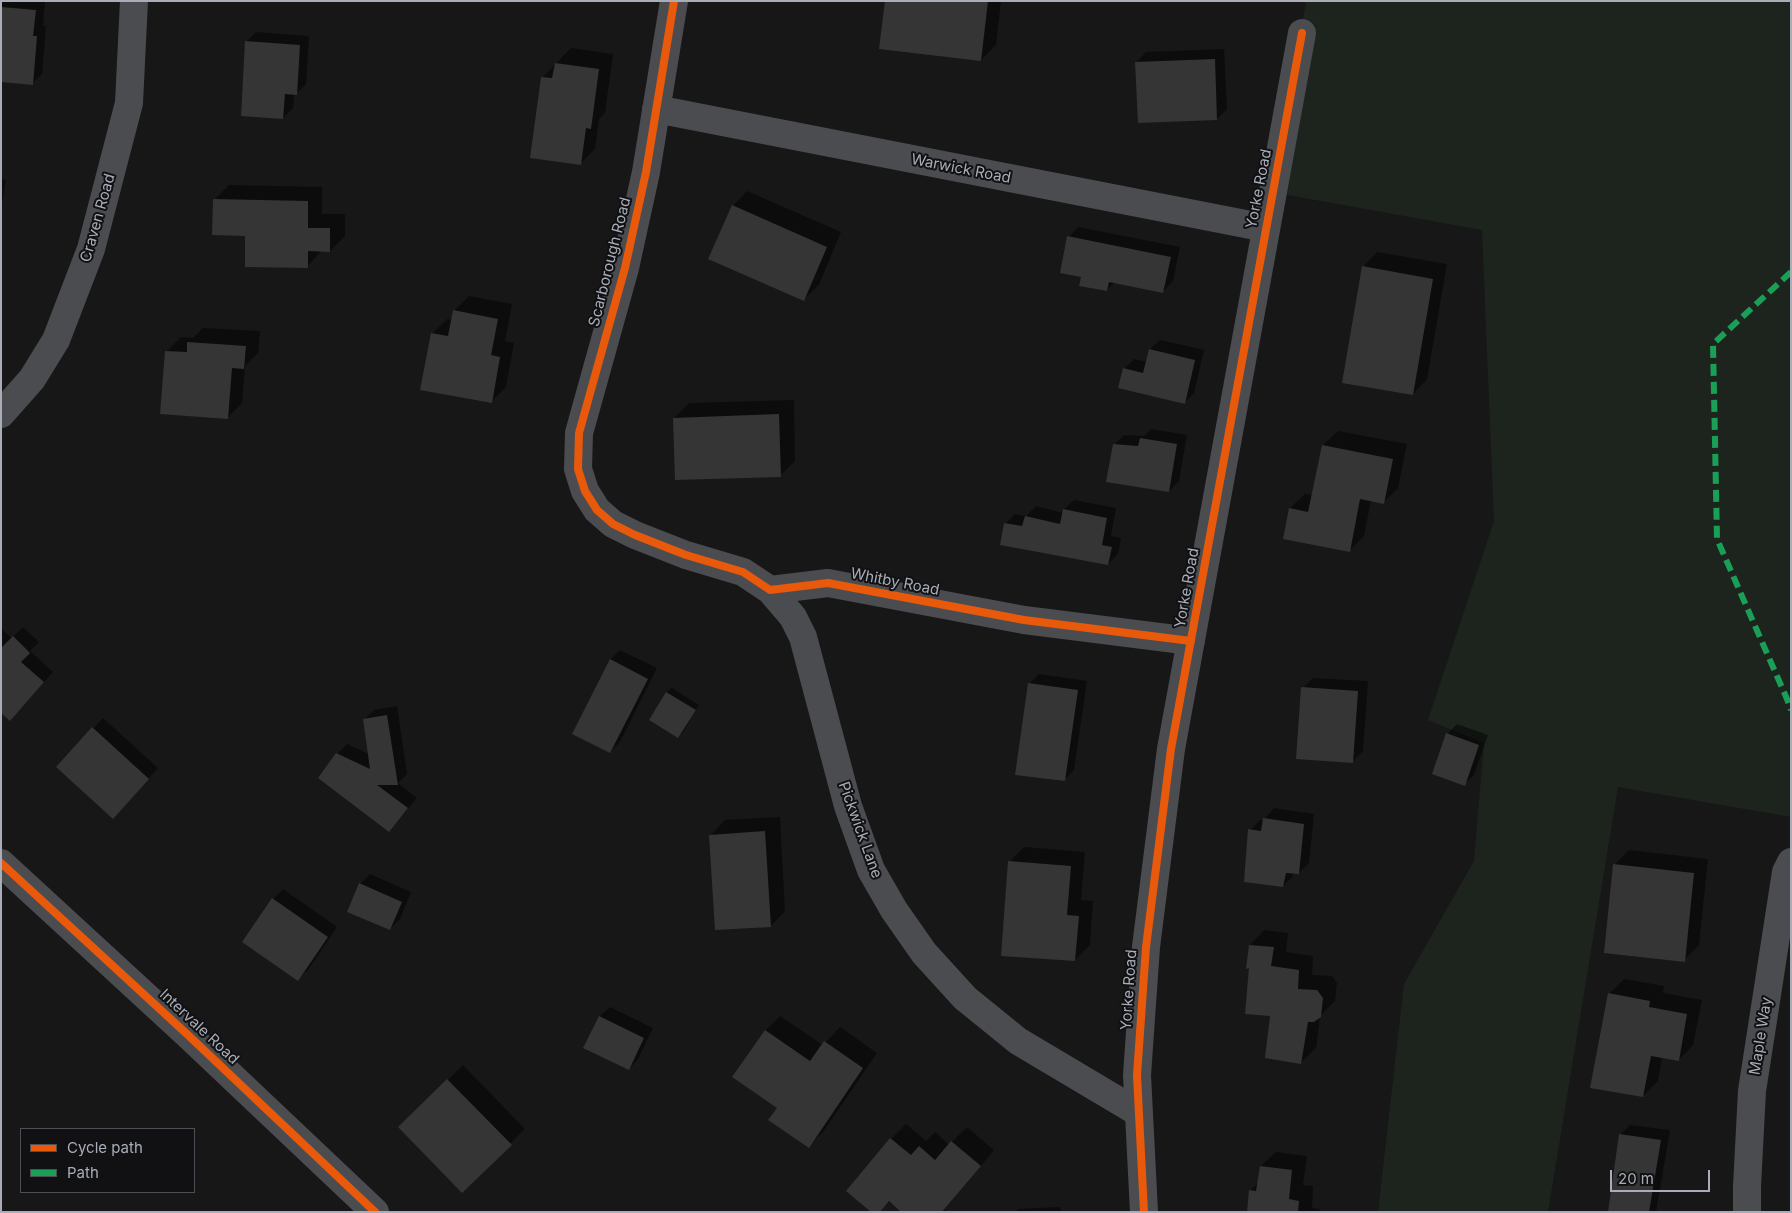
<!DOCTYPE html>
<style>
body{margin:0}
#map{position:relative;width:1792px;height:1213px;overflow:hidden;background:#171717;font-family:Inter,sans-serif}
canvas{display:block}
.frame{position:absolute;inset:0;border:2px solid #a8adb8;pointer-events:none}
.legend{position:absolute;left:20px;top:1128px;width:175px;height:65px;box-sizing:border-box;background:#111113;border:1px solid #4d4f55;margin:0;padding:6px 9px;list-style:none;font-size:15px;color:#a8adb8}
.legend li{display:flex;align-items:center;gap:10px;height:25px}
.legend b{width:25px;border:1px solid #4d4f55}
.scale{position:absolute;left:1610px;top:1170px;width:100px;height:22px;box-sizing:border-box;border:2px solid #a8adb8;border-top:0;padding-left:6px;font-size:15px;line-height:18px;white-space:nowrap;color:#a8adb8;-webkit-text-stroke:4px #111113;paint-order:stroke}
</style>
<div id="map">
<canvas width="1792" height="1213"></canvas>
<div class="frame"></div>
<ul class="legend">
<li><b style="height:6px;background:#e8590c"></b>Cycle path</li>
<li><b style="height:6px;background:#1a9f57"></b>Path</li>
</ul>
<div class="scale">20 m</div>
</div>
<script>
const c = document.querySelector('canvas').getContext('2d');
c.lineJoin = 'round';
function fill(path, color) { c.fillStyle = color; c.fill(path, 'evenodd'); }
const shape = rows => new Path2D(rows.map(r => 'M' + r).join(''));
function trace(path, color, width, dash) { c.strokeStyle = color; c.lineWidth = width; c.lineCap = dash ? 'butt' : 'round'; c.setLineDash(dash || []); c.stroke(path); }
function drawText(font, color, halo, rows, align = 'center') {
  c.font = font + ' Inter,sans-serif'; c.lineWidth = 4; c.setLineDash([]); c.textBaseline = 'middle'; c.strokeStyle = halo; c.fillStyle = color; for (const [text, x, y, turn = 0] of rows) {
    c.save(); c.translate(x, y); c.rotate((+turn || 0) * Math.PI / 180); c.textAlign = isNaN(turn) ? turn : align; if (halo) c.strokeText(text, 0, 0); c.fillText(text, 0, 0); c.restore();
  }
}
const green = shape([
 [1303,1,1791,1,1791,817,1618,787,1548,1212,1378,1212,1404,984,1474,861,1484,743,1428,720,1494,521,1482,230,1271,192,1306,3]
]);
const shadow = shape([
 [1,1,45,1,43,26,46,26,42,74,32,84,1,81],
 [886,1,1001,1,996,45,981,60],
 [256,32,309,36,306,84,296,94,294,94,293,108,283,118,246,42],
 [571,48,613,54,605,113,599,119,595,149,580,164,543,77],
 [1224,49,1227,109,1217,119,1137,62,1146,52],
 [1,179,6,180,1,209],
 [229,185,322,187,322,214,345,214,345,236,330,251,322,250,307,267,247,235,214,200],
 [747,191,841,232,819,285,804,299,733,206],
 [1078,227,1180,247,1173,281,1163,291,1115,282,1107,290,1083,276,1069,237],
 [1377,252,1447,264,1427,379,1413,394,1363,267],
 [469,296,512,304,505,341,514,343,506,387,491,402,432,334,447,319,453,320,454,311],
 [203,328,260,331,258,353,245,366,242,403,227,418,166,352,181,337,193,338],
 [1160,340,1204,350,1194,393,1184,403,1124,369,1134,359,1147,362,1150,349],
 [794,400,795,461,781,475,674,418,689,403],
 [1151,429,1187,435,1179,481,1169,491,1114,445,1124,435,1144,436],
 [1338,431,1407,444,1398,488,1383,503,1371,500,1364,536,1349,551,1290,508,1305,494,1313,495,1323,445],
 [1074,500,1116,508,1111,536,1121,538,1118,554,1108,564,1005,524,1015,514,1026,516,1036,506,1063,513,1064,509],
 [23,627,39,642,30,651,53,672,10,720,1,711,1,629,12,638],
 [620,650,657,668,620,742,610,752,611,659],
 [1039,674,1087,681,1074,770,1064,780,1029,684],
 [1313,678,1368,681,1363,751,1353,761,1303,688],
 [672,688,699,705,683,732,678,737,650,720,667,692],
 [397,706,407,774,398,783,417,798,389,831,337,754,347,744,369,754,364,720,374,710],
 [103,718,158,768,122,807,58,767],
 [1457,724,1488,735,1474,775,1464,784,1447,734],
 [1274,808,1314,814,1309,863,1299,873,1293,872,1293,876,1283,886,1250,830,1260,820,1264,820],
 [780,817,785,911,771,926,711,835,725,820],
 [1024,847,1085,852,1081,900,1093,901,1090,945,1075,960,1009,862],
 [1629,850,1708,859,1699,945,1684,960,1614,865],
 [370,874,411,892,400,919,390,929,360,884],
 [283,889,337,927,308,970,298,979,273,899],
 [1264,930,1288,933,1286,952,1313,956,1312,975,1332,976,1337,983,1335,1001,1320,1016,1316,1048,1301,1062,1271,1015,1250,967,1250,945],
 [1624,979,1664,986,1663,993,1702,1000,1693,1045,1679,1060,1662,1057,1658,1081,1643,1096,1609,994],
 [610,1007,653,1028,638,1059,629,1069,585,1047,600,1016],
 [780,1016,823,1045,840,1027,877,1053,823,1132,809,1146,778,1107,734,1077,766,1030],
 [463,1065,525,1129,462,1191,400,1127],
 [906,1124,926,1141,935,1132,949,1145,967,1127,994,1150,943,1212,903,1212,890,1201,878,1212,891,1139],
 [1630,1125,1670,1130,1656,1212,1609,1212,1620,1135],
 [1276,1152,1307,1156,1303,1185,1313,1186,1312,1208,1319,1209,1321,1212,1248,1212,1250,1191,1258,1183,1261,1166],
 [1060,1207,1061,1212,1015,1212,1018,1209]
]);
const building = shape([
 [885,1,988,1,981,61,879,49],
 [1,7,36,10,33,36,37,36,33,85,1,82],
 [245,41,300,45,297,95,285,94,283,119,241,116],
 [1215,59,1217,120,1138,123,1135,62],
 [555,63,599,69,591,129,586,128,581,165,530,158,541,77,552,78],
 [213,199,308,201,308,228,330,228,330,252,308,251,308,268,245,267,245,236,212,235],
 [732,205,827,247,804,301,708,259],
 [1067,236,1171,257,1163,293,1109,282,1107,291,1079,286,1081,277,1060,273],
 [1362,266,1433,279,1413,395,1342,383],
 [453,310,498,319,491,355,500,357,492,403,420,390,431,333,448,336],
 [187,342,246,346,244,369,232,368,228,419,160,414,165,351,187,352],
 [1149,349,1195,360,1185,404,1118,388,1123,368,1143,373],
 [779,414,781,477,675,480,673,418],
 [1140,438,1177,444,1169,492,1106,482,1113,444,1138,446],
 [1322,445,1393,459,1384,504,1360,499,1350,552,1283,539,1289,508,1308,512],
 [1063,509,1107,518,1102,545,1112,547,1108,565,1000,545,1004,523,1022,526,1025,516,1060,524],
 [13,636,30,653,21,662,44,682,10,721,1,713,1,648],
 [610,659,648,679,610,753,572,734],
 [1028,683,1078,690,1065,781,1015,775],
 [1301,687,1358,691,1353,763,1296,759],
 [666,692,696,710,678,738,649,720],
 [387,715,398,785,377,785,408,808,389,832,318,778,336,753,370,769,363,719],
 [92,727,149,779,113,819,56,767],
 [1446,733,1479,745,1465,786,1432,774],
 [1263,818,1304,824,1299,874,1286,873,1283,887,1244,882,1248,829,1261,831],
 [765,831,771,927,715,930,709,835],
 [1008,861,1071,866,1067,915,1079,916,1075,961,1001,956],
 [1613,864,1694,873,1685,962,1604,953],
 [359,883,402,902,390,930,347,912],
 [272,898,328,937,298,981,242,942],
 [1249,945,1274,947,1271,966,1299,970,1298,989,1317,990,1323,998,1321,1017,1314,1022,1308,1022,1301,1064,1265,1058,1270,1016,1245,1014,1249,968,1246,969],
 [1608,993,1650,1001,1649,1007,1687,1014,1679,1061,1651,1056,1643,1097,1590,1088],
 [599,1016,644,1038,629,1070,583,1048],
 [765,1030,810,1061,824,1041,863,1068,809,1148,768,1120,777,1108,732,1077],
 [447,1079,512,1145,462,1193,398,1127],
 [1619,1134,1661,1140,1649,1212,1608,1212],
 [890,1138,911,1155,919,1146,935,1160,951,1141,981,1166,942,1212,901,1212,889,1201,880,1212,871,1212,846,1191],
 [1260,1166,1292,1170,1289,1199,1299,1201,1298,1212,1247,1212,1249,1190,1256,1191]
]);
const minor = shape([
 [674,1,646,172,625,268,579,433,578,469,585,491,597,510,613,524,635,535,686,555,743,572,770,590,828,583,1024,620,1191,641],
 [656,109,1266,228],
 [1,414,32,379,56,340,91,249,129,103,134,1],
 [770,590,793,617,803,637,848,806,871,870,894,910,924,953,965,998,1018,1041,1139,1113],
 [1144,1212,1137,1075,1146,947,1171,749,1302,33],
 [1747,1212,1747,1186,1752,1091,1786,872,1791,862]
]);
const tertiary = shape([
 [1,863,188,1035,375,1212]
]);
const quiet = shape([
 [1791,272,1713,344,1717,539,1787,699,1791,710]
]);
const cycleway = shape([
 [674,1,646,172,625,268,579,433,578,469,585,491,597,510,613,524,635,535,686,555,743,572,770,590,828,583,1024,620,1191,641],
 [1,863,188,1035,375,1212],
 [1144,1212,1137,1075,1146,947,1171,749,1302,33]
]);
const streetNames = [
 ["Warwick Road",961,169,11],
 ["Yorke Road",1259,189,-79],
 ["Craven Road",98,218,-74],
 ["Scarborough Road",610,262,-76],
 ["Whitby Road",895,582,11],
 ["Yorke Road",1187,588,-80],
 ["Pickwick Lane",860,830,70],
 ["Yorke Road",1129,990,-86],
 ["Intervale Road",199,1027,43],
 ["Maple Way",1761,1036,-81]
];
fill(green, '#1d241e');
fill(shadow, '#0007');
fill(building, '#353536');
trace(minor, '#4b4c50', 28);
trace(tertiary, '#4b4c50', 28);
trace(quiet, '#1a9f57', 6, [12, 6]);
trace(cycleway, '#e8590c', 8);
drawText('15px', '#a8adb8', '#111113', streetNames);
</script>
